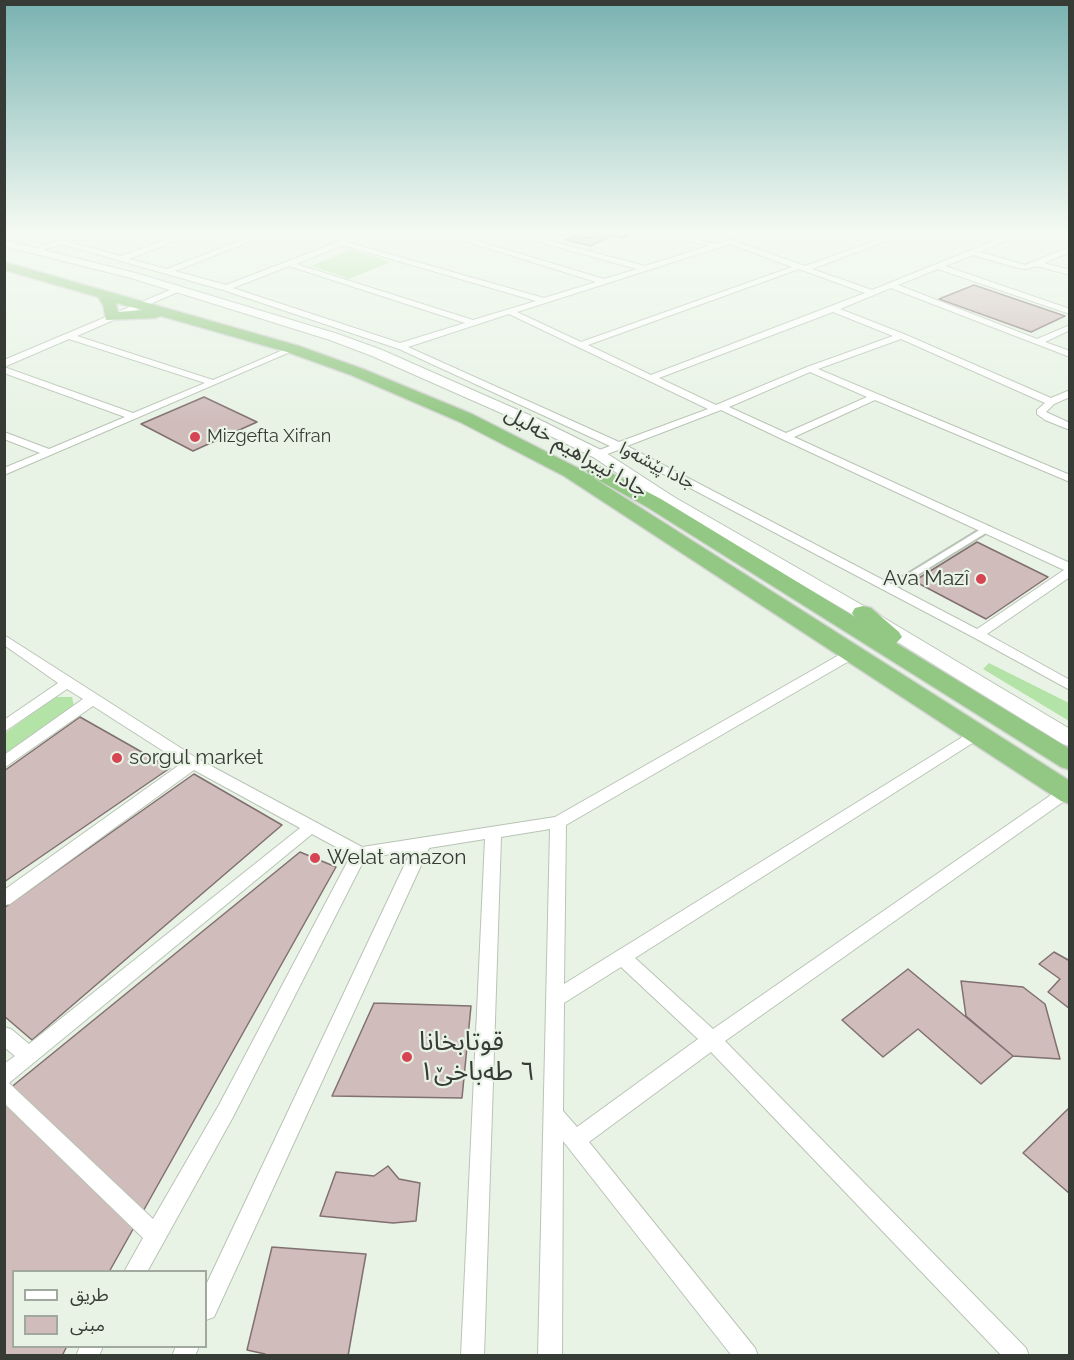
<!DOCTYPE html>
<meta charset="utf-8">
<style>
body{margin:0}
#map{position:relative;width:1074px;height:1360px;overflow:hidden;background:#e8f3e5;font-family:Raleway,"Noto Sans Arabic",sans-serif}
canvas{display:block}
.frame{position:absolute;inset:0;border:6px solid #373b35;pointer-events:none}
.legend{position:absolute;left:12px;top:1270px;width:195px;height:78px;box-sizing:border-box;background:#e8f3e5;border:2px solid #a1a99f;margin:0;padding:8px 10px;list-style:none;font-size:18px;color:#373b35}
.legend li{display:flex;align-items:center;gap:12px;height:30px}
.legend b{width:30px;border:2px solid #a1a99f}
</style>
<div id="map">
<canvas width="1074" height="1360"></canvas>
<div class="frame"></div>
<ul class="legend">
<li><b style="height:8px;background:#fff"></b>طريق</li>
<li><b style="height:16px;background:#cfbcbb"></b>مبنى</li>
</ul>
</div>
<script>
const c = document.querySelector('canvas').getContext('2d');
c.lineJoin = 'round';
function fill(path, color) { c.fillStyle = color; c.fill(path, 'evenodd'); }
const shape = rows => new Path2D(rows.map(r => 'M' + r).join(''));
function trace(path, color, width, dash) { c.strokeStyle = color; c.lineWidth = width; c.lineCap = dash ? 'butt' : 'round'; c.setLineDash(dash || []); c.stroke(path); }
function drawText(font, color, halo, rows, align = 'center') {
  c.font = font + ' Raleway,"Noto Sans Arabic",sans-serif'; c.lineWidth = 4.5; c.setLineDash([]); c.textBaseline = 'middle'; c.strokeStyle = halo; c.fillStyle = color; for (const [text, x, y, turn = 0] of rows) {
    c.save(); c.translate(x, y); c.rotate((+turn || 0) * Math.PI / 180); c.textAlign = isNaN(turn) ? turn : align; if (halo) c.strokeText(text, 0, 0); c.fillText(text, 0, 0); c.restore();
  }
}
const green = shape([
 [352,249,391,262,349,279,311,266],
 [989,663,1069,703,1069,721,983,669],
 [55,697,72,697,74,706,5,756,4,734]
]);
const building = shape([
 [596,231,636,231,623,238,613,235,591,246,566,240,576,235,588,238,597,234,596,231],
 [974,285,1065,316,1031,332,939,299,974,285],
 [204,397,257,422,193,451,141,424,204,397],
 [977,542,1048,577,986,619,914,581,977,542],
 [80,717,170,768,4,882,4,771,80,717],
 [194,774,282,825,32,1040,4,1016,4,908,194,774],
 [300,852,336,867,109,1272,14,1272,14,1346,67,1346,62,1356,4,1356,4,1093,300,852],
 [1054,952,1070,961,1070,1009,1048,992,1060,979,1039,964,1054,952],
 [908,969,1013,1056,981,1084,918,1029,883,1057,842,1020,908,969],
 [961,981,1023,987,1045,1004,1060,1059,1013,1056,966,1016,961,981],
 [374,1003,471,1006,462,1098,332,1096,374,1003],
 [1070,1107,1070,1194,1023,1153,1070,1107],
 [388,1166,399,1179,420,1183,416,1221,393,1223,320,1216,336,1172,374,1176,388,1166],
 [272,1247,366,1254,348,1356,265,1356,265,1354,247,1350,272,1247]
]);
const pedestrian = shape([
 [986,526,989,527,989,531,893,590,887,590,885,588,986,526]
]);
const minor = shape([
 [86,231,97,231,68,242,121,256,191,231,201,231,129,259,167,269,266,231,276,231,175,271,226,285,366,231,376,231,350,243,544,298,596,282,433,231,444,231,604,279,637,269,500,231,512,231,645,266,708,246,648,231,661,231,716,244,756,231,767,231,737,242,805,266,902,231,912,231,812,269,872,290,1018,231,1028,231,980,252,1025,265,1070,247,1070,252,1044,263,1070,270,1070,275,1037,266,1026,269,1018,268,973,255,945,266,1070,309,1070,314,938,269,898,285,1037,339,1070,325,1070,330,1045,342,1070,351,1070,357,891,288,840,309,904,334,1051,398,1070,390,1070,397,1054,404,1046,412,1070,423,1070,430,1045,420,1037,414,1037,410,1045,403,901,339,818,369,1070,475,1070,482,875,400,794,437,1070,563,1070,577,987,634,1070,680,1070,690,973,637,618,450,602,456,594,456,594,452,610,446,399,349,223,290,61,244,33,253,29,251,86,231],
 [730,244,792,267,581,342,517,312,730,244],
 [343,245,536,301,473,320,296,264,343,245],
 [289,266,465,323,400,343,233,288,289,266],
 [799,269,865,293,651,375,588,345,799,269],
 [833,312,893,336,807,367,716,405,659,378,833,312],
 [509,314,708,409,619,442,408,347,509,314],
 [810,372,867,397,786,433,729,407,810,372],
 [721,410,782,439,1064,570,977,629,627,446,721,410],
 [177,287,181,289,180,291,77,336,213,380,290,347,297,349,4,475,4,468,40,453,4,439,4,432,49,449,125,417,4,373,4,367,133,413,205,383,69,339,4,367,4,360,177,287],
 [4,635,198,759,362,847,555,817,846,651,856,651,858,654,856,657,566,825,564,984,972,731,982,731,984,734,982,737,635,958,713,1029,1061,788,1070,788,1070,797,725,1041,1026,1348,1029,1356,1002,1356,711,1052,589,1142,755,1348,758,1356,732,1356,563,1141,562,1356,538,1356,550,829,501,837,484,1356,461,1356,485,839,429,848,214,1317,206,1320,206,1285,411,851,365,858,233,1117,147,1272,124,1272,143,1238,4,1103,4,1064,15,1056,4,1047,4,1027,11,1029,29,1044,300,828,194,770,10,904,4,905,4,890,182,763,93,706,4,768,4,755,83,699,67,689,4,732,4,720,58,683,4,645,4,635],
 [312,834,351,855,219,1105,153,1219,9,1083,312,834],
 [621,967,698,1039,577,1127,563,1111,564,1003,621,967],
 [80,1346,103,1346,99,1356,76,1356,80,1346],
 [176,1346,199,1346,195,1356,172,1356,176,1346]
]);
const secondary = shape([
 [4,240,139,274,338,334,382,350,536,418,603,451,674,497,869,609,1070,729,1070,746,1063,744,857,617,662,503,593,457,526,424,372,356,330,340,131,278,4,246,4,240]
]);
const trunk = shape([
 [4,262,299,346,363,369,472,414,578,468,1070,781,1070,804,1061,801,564,476,460,422,351,375,287,352,161,316,155,318,106,320,103,305,98,297,4,270,4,262],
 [116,303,143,310,118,312,116,303],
 [596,465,661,499,855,617,852,613,855,608,863,606,871,608,899,632,902,637,896,643,1070,749,1070,770,1061,767,647,507,589,475,587,471,589,467,596,465]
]);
const markers = [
 [195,437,6,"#d64553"],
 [981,579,6,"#d64553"],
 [117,758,6,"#d64553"],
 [315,858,6,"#d64553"],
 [407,1057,6,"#d64553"]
];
const farPoinames = [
 ["Mizgefta Xifran",207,437]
];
const farStreetnames = [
 ["جادا پێشەوا",657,466,27]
];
const streetNames = [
 ["جادا ئیبراهیم خەلیل",576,452,30]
];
const poiNames = [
 ["Ava Mazî",969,579,"right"],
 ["sorgul market",129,758],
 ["Welat amazon",327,858]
];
const nearPoinames = [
 ["قوتابخانا",419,1042],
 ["۱٦ طەباخێ",419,1072]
];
fill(green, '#b4e3a7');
fill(building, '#cfbcbb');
trace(building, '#817070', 1.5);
trace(pedestrian, '#b9c4b6', 4);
trace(minor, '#b9c4b6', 2);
trace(secondary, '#b9c4b6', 2);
trace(trunk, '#d3d4d3', 3);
fill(pedestrian, '#fff');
fill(minor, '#fff');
fill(secondary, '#fff');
fill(trunk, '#93c784');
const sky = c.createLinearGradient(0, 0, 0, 422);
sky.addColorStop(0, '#78b2b1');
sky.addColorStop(0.55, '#f5faf3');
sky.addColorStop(1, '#f5faf300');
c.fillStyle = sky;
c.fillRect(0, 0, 1074, 422);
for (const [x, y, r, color] of markers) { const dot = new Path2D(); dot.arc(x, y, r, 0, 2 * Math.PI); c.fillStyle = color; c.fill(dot); trace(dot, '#e8f3e5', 2); }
drawText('18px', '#373b35', '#e8f3e5', farPoinames, 'left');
drawText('18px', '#373b35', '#e8f3e5', farStreetnames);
drawText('21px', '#373b35', '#e8f3e5', streetNames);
drawText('21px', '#373b35', '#e8f3e5', poiNames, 'left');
drawText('26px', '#373b35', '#e8f3e5', nearPoinames, 'left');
</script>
